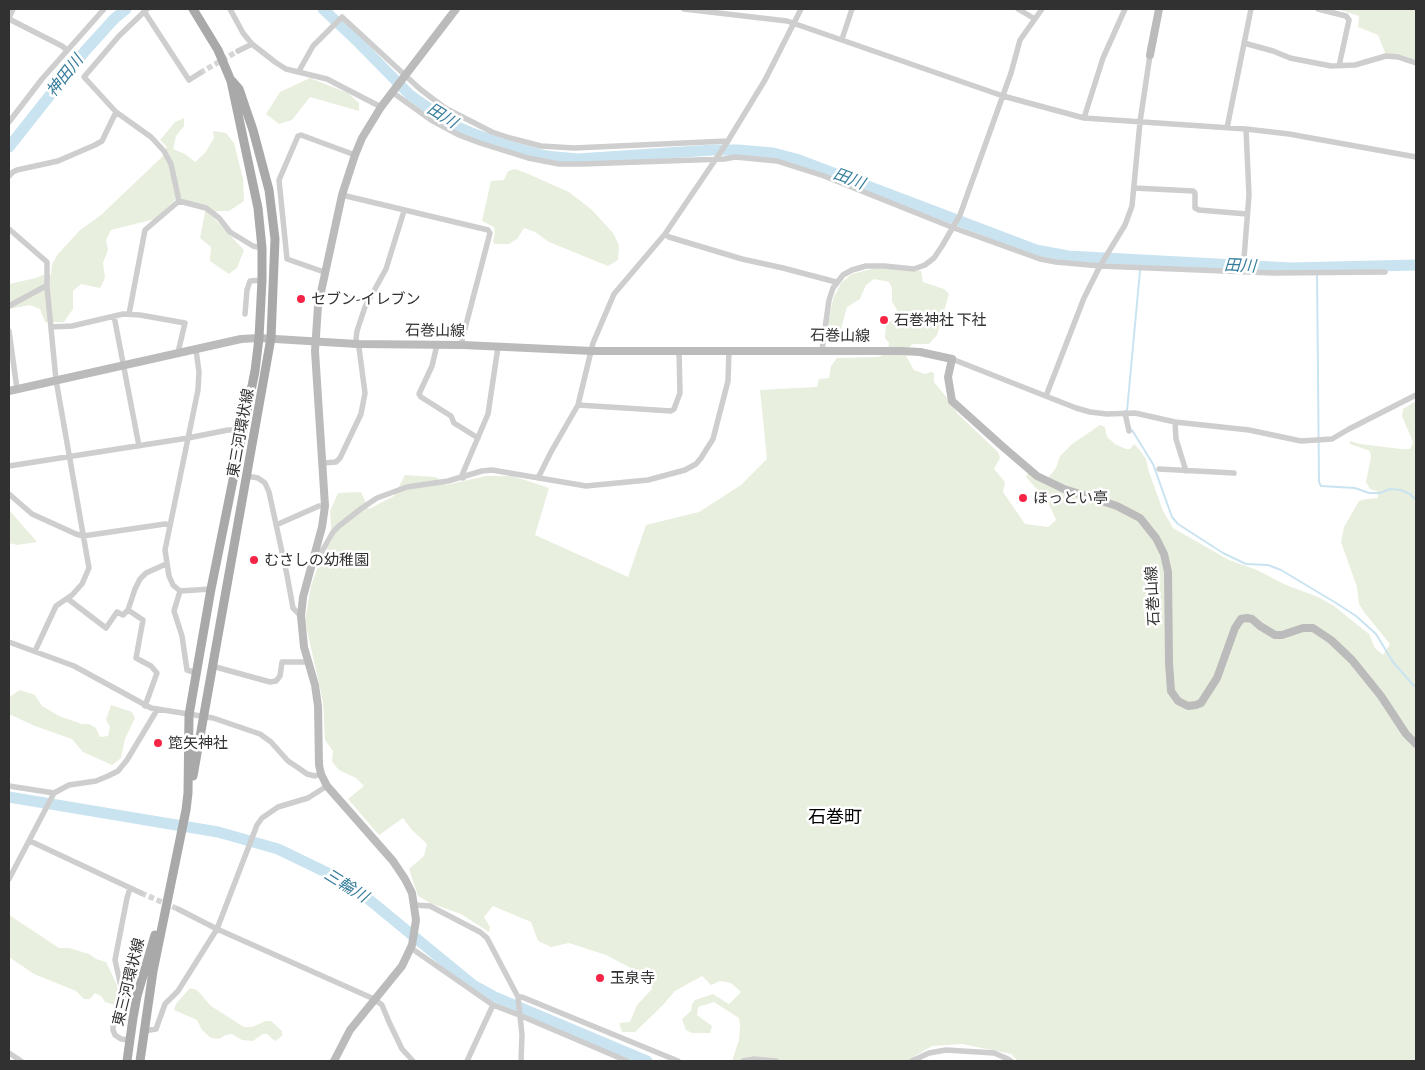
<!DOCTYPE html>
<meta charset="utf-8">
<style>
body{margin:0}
#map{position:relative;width:1425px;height:1070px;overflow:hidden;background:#fff;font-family:"Alegreya Sans",sans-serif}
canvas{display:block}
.frame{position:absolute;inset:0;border:10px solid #313131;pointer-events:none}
</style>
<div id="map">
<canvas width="1425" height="1070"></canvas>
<div class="frame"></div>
</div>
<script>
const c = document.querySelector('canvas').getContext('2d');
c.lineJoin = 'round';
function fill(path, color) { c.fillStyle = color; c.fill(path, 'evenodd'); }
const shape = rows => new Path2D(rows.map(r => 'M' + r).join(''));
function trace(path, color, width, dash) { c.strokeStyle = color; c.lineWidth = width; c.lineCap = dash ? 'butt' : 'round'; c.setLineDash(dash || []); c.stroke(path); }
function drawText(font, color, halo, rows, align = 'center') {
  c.font = font + ' "Alegreya Sans","Noto Sans JP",sans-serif'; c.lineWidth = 5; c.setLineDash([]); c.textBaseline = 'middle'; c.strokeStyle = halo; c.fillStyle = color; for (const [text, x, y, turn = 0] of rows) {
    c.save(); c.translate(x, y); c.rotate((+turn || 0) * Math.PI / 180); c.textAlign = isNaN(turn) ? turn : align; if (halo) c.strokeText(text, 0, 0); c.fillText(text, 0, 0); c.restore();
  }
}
const green = shape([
 [1337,9,1416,9,1416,60,1386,55,1378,35,1358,27,1359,16],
 [310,78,348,93,359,103,359,111,310,97,292,120,279,124,266,114,280,92],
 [184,118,184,126,176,136,173,149,185,154,195,162,205,153,214,138,213,131,226,133,234,143,243,179,244,201,229,211,217,211,213,217,244,250,237,268,229,274,210,261,211,247,200,238,206,207,176,199,155,219,111,230,106,240,108,250,103,263,105,278,100,288,81,284,73,291,73,309,64,322,45,322,40,309,30,305,9,309,9,284,36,278,43,275,51,275,52,264,58,254,80,230,101,215,163,156,167,147,160,140,175,122],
 [515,169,526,173,569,192,592,210,613,233,619,245,618,260,608,266,549,242,535,232,524,228,517,239,509,244,494,244,493,241,495,233,494,227,482,221,491,181,504,180,508,171],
 [876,268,921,271,923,282,944,289,949,294,937,335,929,344,912,344,905,354,914,370,925,374,931,372,934,373,934,382,948,399,958,414,998,452,1000,458,994,469,1005,482,1003,492,1025,524,1048,527,1056,520,1048,502,1026,477,1028,473,1044,483,1056,468,1060,456,1072,444,1100,425,1105,427,1107,437,1115,444,1126,449,1130,449,1134,444,1139,449,1146,459,1149,472,1163,511,1173,528,1229,560,1257,570,1286,585,1318,597,1334,606,1369,634,1375,648,1383,655,1390,644,1364,612,1359,604,1357,587,1341,542,1344,527,1359,501,1367,499,1378,498,1377,491,1370,489,1366,482,1371,457,1370,451,1350,444,1350,441,1360,444,1401,449,1410,449,1413,442,1402,416,1403,409,1416,401,1416,1061,1018,1061,1011,1054,962,1044,932,1046,915,1056,913,1061,732,1061,739,1040,740,1025,739,1018,714,1002,698,1007,697,1015,712,1026,710,1033,692,1033,686,1030,682,1019,691,1011,692,1004,695,1000,713,994,729,1004,741,992,731,983,720,981,711,985,702,976,675,991,662,1006,635,1032,622,1032,619,1023,630,1022,637,1005,652,989,648,977,606,955,569,943,551,947,538,941,531,922,493,906,484,917,490,927,489,932,461,914,430,903,418,896,409,869,424,856,427,844,411,829,403,818,379,835,348,799,364,786,356,778,339,770,332,762,333,751,325,740,323,702,305,621,311,586,322,555,332,540,330,511,338,493,361,492,369,509,394,496,405,475,436,477,446,485,486,476,513,476,549,488,535,535,628,577,646,525,699,512,741,485,767,459,760,390,817,387,819,379,829,378,831,366,837,358,878,357,888,353,889,343,885,338,886,324,897,317,897,310,892,301,892,288,889,282,874,279,866,285,860,299,847,307,840,333,832,337,827,330,833,299,841,283,852,274],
 [9,510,37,542,17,545,9,543],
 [20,690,35,695,42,706,59,716,82,724,89,724,96,728,100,737,108,736,110,727,106,720,111,705,132,712,135,718,125,739,121,758,112,765,83,752,72,739,35,726,9,714,9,697],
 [9,915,59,948,69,948,89,954,96,959,106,962,117,985,119,996,115,1005,105,1002,101,996,95,993,90,999,84,999,76,991,34,974,9,957],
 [190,988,197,990,211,1006,244,1027,252,1027,266,1021,271,1021,282,1031,282,1036,275,1041,267,1034,263,1034,253,1041,242,1040,232,1034,226,1035,219,1039,211,1038,202,1030,197,1020,174,1010,176,1004]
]);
const stream = shape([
 [1317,268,1319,482,1321,486,1355,488,1369,493,1380,493,1390,489,1401,490,1410,494,1416,500],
 [1127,411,1141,260],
 [1132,430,1153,464,1172,517,1178,524,1223,553,1246,564,1268,565,1281,570,1336,603,1356,616,1376,634,1393,662,1414,686]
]);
const river = shape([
 [323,9,355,39,410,95,451,124,474,134,508,146,546,156,577,159,713,150,738,150,773,153,796,159,1036,250,1068,256,1291,268,1416,265],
 [9,147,85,51,114,19,126,9],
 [9,797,218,832,278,849,340,879,361,893,473,985,495,997,647,1061]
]);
const streetTunnel = shape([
 [200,73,238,51],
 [141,893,178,909]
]);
const street = shape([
 [147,9,119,36,84,77,116,112,151,137,164,151,171,164,179,201],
 [230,9,243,33,252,44,275,62,286,69,327,79,381,107],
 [684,9,787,21,1003,96,1084,118,1246,129,1289,134,1416,157],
 [1018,9,1035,19],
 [1318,9,1346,16,1349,20,1339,66],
 [144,11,189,80,200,73],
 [342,17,420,89,445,108,492,132,510,138,541,146,574,148,728,141],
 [9,18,13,9],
 [9,19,62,46,67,50],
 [842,39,852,9],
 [1244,43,1273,51,1290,58,1331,66,1355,65,1386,56,1398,57,1416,63],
 [238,51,252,44],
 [299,71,313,46,340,19],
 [392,92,431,120,459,135,480,143,528,158,559,164,582,164,724,159,735,157,777,161,824,176,954,228,1040,259,1056,262,1100,266,1273,273,1385,272],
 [1084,118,1103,58,1125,9],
 [9,122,42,79,104,9],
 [1227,128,1251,9],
 [9,176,13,172,17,170,58,161,95,145,102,141,116,112],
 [1134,188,1193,191,1195,193,1195,208,1199,210,1247,214],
 [342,195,488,230,490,233,462,340,463,345],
 [9,229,47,262,47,287,56,380,89,568,82,584,72,595,56,606,35,651],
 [665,234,669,237,742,259,783,268,836,282],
 [1244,258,1249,195,1246,129],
 [324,272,287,259,279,180,298,136,301,135,355,155],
 [9,306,44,287,47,287],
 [129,314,145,230,179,201,206,208,219,218,230,232,253,246,262,248],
 [245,314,247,290,250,281,262,280],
 [114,316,139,446],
 [51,327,72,326,123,314,140,315,185,323,179,348,179,353],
 [9,331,17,389],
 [437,345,432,366,419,394,421,397,451,416,454,423,478,438],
 [196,350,199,372,198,390,165,550,169,576,173,585,180,591,174,611,182,636,187,670,197,673],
 [822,350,829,300,833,288,843,275,852,270,866,266,884,266,914,269,925,265,934,258,942,246,960,215,1011,73,1020,40,1042,9],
 [952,359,1076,408,1090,412,1107,414,1135,413,1175,422,1249,430,1301,441,1332,439,1349,429,1416,395],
 [1046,396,1084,298,1100,266,1125,225,1132,206,1140,122,1150,55],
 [578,405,671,411,674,409,680,393,679,350],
 [1125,413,1129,431],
 [1175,422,1176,439,1186,471],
 [323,463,336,462,340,458,361,414,365,393,359,348,356,339,357,331,365,307,386,269,404,211],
 [9,466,188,438,228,430,243,430],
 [1159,469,1234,473],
 [247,476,258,478,265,483,269,492,287,575,293,608,301,616],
 [463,478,462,475,488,414,498,347],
 [538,478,551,452,578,405,593,343,614,294,665,234,726,144,765,80,801,9],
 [9,494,32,514,76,534,83,536,165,524,170,525],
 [276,525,319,506,325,506],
 [315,557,321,553,333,532,339,526,362,508,377,498,407,487,448,481,482,471,492,470,586,486,648,480,685,470,696,464,701,458,713,439,728,381,729,350],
 [180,591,211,589],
 [68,599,106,628,117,612,123,615,128,610],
 [9,642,74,666,151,708,213,718,260,734,271,742,288,761,300,769,307,774,315,776,321,774],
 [212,666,270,682,276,681,280,676,282,662,309,662],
 [145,706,157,673,151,666,136,658,143,620,128,610,135,589,140,579,146,573,166,564],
 [9,786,54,793,69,785,96,781,108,776,118,771,127,760,157,710],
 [30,841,141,893],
 [9,879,54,793],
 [415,905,430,906,480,932,487,938,518,997,522,997,678,1061],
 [178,909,217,929,374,999,382,1005,389,1022,402,1049,413,1061],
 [411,948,493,1005],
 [518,997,522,1035,521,1061],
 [143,1031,156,1029,165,1004,178,991,217,929,257,825,262,818,278,807,308,798,327,786],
 [129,1040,121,1039,115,1035,113,1030,113,1026,120,1016,124,1000,115,960,127,898,130,888],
 [9,1053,21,1061],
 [467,1061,493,1005,519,1015,627,1061],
 [743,1061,754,1059,776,1061],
 [912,1061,929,1053,946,1050,994,1053,1008,1059,1011,1061]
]);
const secondary = shape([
 [1150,55,1159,9],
 [9,391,241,339,259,338,357,344,463,345,592,351,901,351,920,352,952,359,948,377,952,401,1002,446,1037,476,1064,489,1117,506,1140,518,1156,538,1164,554,1168,572,1169,663,1171,691,1178,701,1188,706,1196,705,1201,703,1217,678,1235,628,1241,619,1247,618,1252,619,1260,626,1275,635,1282,635,1303,628,1313,628,1331,640,1352,660,1381,696,1406,734,1416,744],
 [334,1061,350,1030,402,966,412,945,416,920,412,893,405,879,393,861,327,786,321,774,319,765,318,706,315,685,304,647,301,616,303,597,322,527,325,506,315,351,318,306,342,195,355,155,362,138,381,107,456,9]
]);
const primary = shape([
 [193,776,271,338,275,239,269,190,253,130,239,89,232,81],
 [127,1061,133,1018,137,996,155,935],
 [140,1061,153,971,186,810,188,793,189,715,211,589,255,371,259,338,262,280,262,248,258,208,231,81,218,50,193,9]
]);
const markers = [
 [301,299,5,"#f62546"],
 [884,320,5,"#f62546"],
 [1023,498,5,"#f62546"],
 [254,560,5,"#f62546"],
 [158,743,5,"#f62546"],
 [600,978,5,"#f62546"]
];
const poiNames = [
 ["セブン-イレブン",311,299],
 ["石巻神社 下社",894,320],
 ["ほっとい亭",1033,498],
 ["むさしの幼稚園",264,560],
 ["箆矢神社",168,743],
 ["玉泉寺",610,978]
];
const streetNames = [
 ["石巻山線",435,331,1],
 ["石巻山線",840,336,1],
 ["東三河環状線",241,433,-80],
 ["石巻山線",1153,596,-93],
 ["東三河環状線",129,982,-76]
];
const waterNames = [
 ["神田川",65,76,-52],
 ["田川",442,116,32],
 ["田川",849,179,21],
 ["田川",1240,266,3],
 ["三輪川",346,886,32]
];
const quarterNames = [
 ["石巻町",835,818]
];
fill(green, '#e9efde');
trace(stream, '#c9e4f0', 2);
trace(river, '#c9e4f0', 11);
trace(streetTunnel, '#d6d6d6', 5.5, [5.5, 3]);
trace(street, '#cecece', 5.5);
trace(secondary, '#bbb', 8);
trace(primary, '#a9a9a9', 9);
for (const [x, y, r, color] of markers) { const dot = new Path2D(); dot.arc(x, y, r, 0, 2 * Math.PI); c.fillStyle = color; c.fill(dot); trace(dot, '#fff', 2); }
drawText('15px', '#313131', '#fff', poiNames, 'left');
drawText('15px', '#313131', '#fff', streetNames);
drawText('italic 16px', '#367d9c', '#fff', waterNames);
drawText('18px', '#000', '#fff', quarterNames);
</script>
